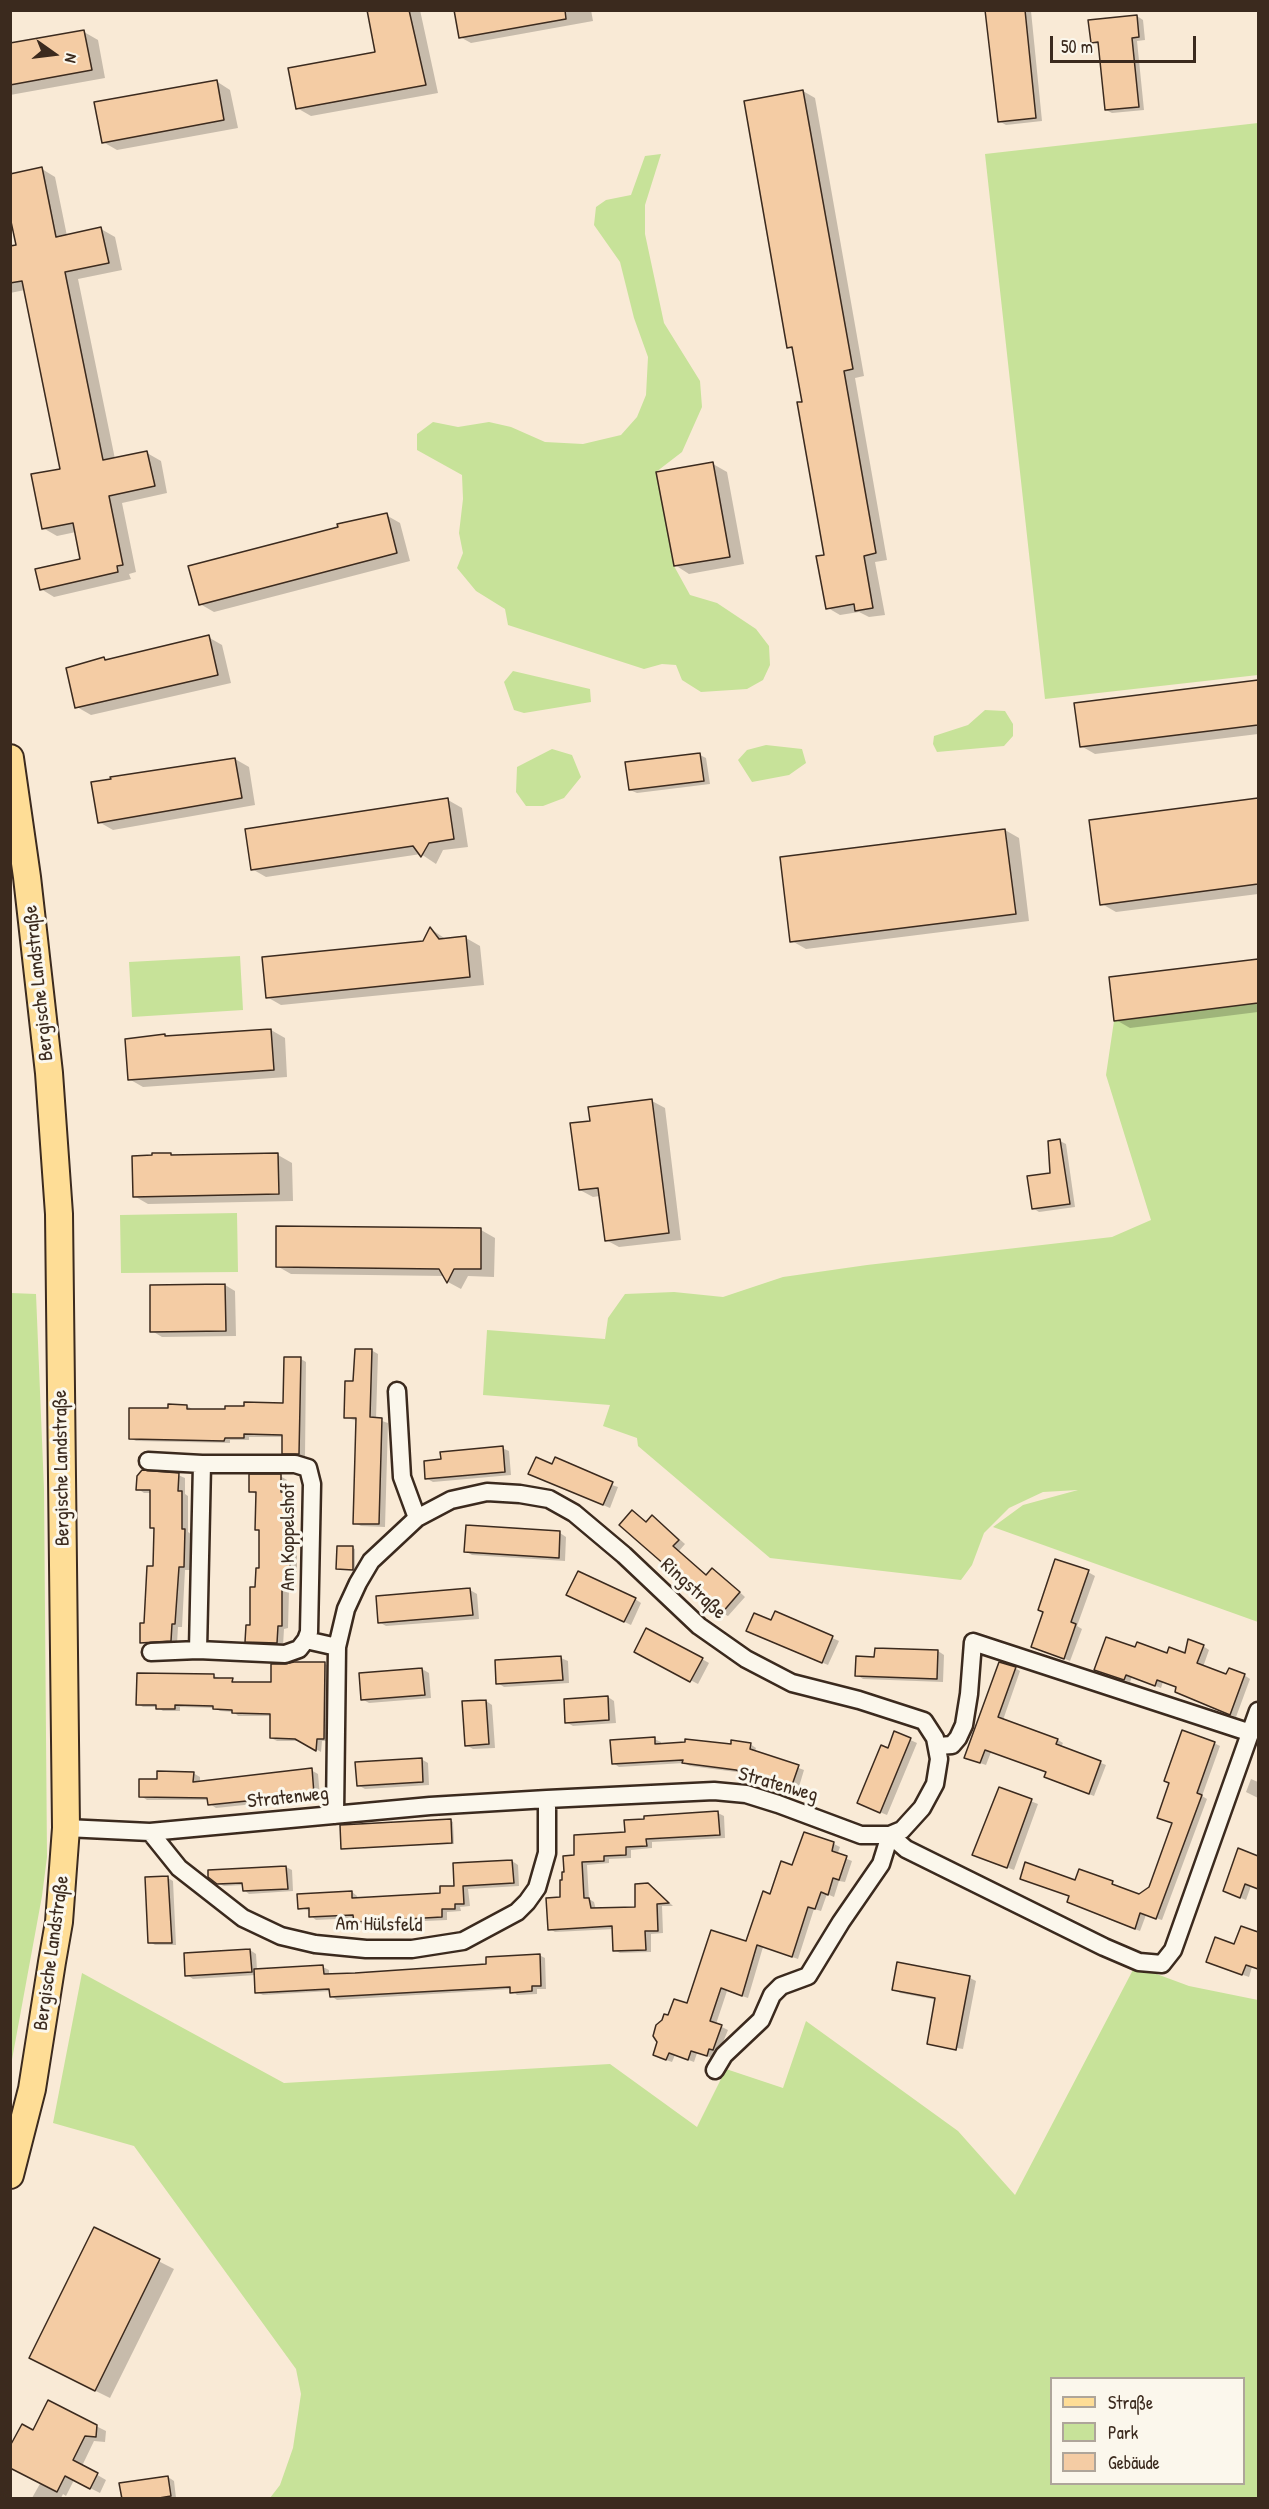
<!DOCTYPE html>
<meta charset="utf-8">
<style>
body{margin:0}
#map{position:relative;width:1269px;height:2509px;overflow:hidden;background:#f9ead6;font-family:"Patrick Hand",sans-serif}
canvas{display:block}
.frame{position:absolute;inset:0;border:12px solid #3b2a1e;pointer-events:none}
.legend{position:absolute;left:1050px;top:2377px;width:195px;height:108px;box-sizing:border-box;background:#fbf7ec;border:2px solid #aea59a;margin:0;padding:8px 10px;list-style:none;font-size:18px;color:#3b2a1e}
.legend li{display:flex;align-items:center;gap:12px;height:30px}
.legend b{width:30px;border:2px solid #aea59a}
.north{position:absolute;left:24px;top:24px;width:60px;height:60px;-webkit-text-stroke:4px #fbf7ec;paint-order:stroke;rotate:104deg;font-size:16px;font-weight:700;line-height:24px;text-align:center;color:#3b2a1e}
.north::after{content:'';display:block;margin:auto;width:21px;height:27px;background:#3b2a1e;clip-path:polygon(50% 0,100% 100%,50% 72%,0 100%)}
.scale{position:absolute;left:1050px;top:36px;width:146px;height:27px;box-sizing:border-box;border:3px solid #3b2a1e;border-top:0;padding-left:8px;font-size:18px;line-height:21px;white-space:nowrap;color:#3b2a1e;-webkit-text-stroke:4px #fbf7ec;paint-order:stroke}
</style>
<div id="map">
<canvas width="1269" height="2509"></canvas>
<div class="frame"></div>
<ul class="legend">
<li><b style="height:8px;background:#fedd96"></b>Straße</li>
<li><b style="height:16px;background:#c7e299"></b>Park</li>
<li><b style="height:16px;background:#f4cca4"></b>Gebäude</li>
</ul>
<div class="north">N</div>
<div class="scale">50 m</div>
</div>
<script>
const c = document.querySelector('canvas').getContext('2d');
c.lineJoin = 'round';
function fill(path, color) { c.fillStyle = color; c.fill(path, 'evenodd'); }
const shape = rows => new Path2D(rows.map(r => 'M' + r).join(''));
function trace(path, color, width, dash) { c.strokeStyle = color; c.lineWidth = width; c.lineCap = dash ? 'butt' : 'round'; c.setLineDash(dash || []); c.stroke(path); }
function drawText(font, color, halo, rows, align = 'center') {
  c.font = font + ' "Patrick Hand",sans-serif'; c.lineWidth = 6; c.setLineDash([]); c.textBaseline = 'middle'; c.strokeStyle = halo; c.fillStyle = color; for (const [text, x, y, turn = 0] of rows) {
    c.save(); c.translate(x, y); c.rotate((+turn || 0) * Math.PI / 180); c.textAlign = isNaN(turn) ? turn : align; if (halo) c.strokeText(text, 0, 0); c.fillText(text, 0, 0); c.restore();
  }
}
const green = shape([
 [1258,123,1258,675,1045,699,985,154],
 [661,154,645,205,645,234,664,323,700,381,702,407,682,452,656,472,674,566,690,595,717,603,756,629,769,646,770,665,763,680,747,689,701,692,682,680,676,665,662,664,644,669,508,625,505,609,476,591,457,568,463,553,459,533,463,499,462,475,417,450,417,434,433,422,458,427,489,422,511,427,545,442,583,444,621,435,637,417,646,395,648,357,634,318,620,262,594,225,596,207,606,200,631,195,645,156],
 [513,671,590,689,591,702,524,713,514,710,504,682],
 [985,710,1005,711,1013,724,1013,736,1004,746,937,752,933,744,934,736,968,725],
 [766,745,802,749,806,763,789,775,752,782,738,760,747,750],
 [552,749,572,755,581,777,564,798,543,806,526,806,516,792,517,767],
 [240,956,243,1010,132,1017,129,962],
 [1258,1003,1258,1622,993,1527,1023,1505,1078,1490,1043,1492,1009,1508,984,1533,972,1565,961,1580,770,1558,638,1446,637,1438,603,1426,610,1405,483,1395,487,1330,605,1339,608,1318,625,1294,674,1292,723,1297,783,1277,867,1265,1112,1237,1151,1220,1106,1075,1114,1021],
 [237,1213,238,1272,121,1273,120,1215],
 [11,1293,36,1294,44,1489,47,1857,42,1896,11,2065],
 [1135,1966,1189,1986,1258,2000,1258,2498,270,2498,280,2485,293,2448,301,2394,296,2369,134,2146,53,2123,82,1973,284,2083,610,2064,697,2127,726,2069,783,2088,806,2021,958,2131,1015,2195],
 [1052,2378,1244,2378,1244,2484,1052,2484]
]);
const shadow = shape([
 [369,10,420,10,438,93,311,116,297,108,376,54],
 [456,10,591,10,593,21,471,43,460,37],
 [991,10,1031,11,1042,121,1006,125,999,121],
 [1137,16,1143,20,1145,40,1137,41,1144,110,1112,113,1106,110,1099,45,1092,42],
 [84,32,98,40,105,78,10,95,10,45],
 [216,81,230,90,238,128,117,150,103,142],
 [803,91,815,98,864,376,855,378,887,560,875,562,885,615,869,617,859,612,840,615,828,608,826,556,804,403,794,351,789,347],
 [42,169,55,177,67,236,101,229,115,237,122,270,78,279,115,459,147,453,161,461,167,493,122,503,136,572,129,574,131,579,54,597,41,589,82,560,76,532,57,536,43,528,62,470,25,290,10,293,10,248,18,246],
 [713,464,727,472,744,564,689,574,675,565],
 [386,515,400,523,410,561,214,612,200,604],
 [208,637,222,645,231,683,91,715,77,707,104,659,107,660],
 [1258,682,1258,734,1095,754,1081,746,1076,704],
 [700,755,706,758,710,784,637,793,630,790],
 [235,759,249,767,255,805,113,830,99,822],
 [448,800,462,808,468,847,443,850,436,864,421,854,266,877,252,869],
 [1258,800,1258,894,1116,912,1102,904,1091,821],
 [1005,830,1019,838,1029,921,806,949,792,941],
 [431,929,447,940,466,938,480,946,484,985,281,1005,267,997,424,942],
 [1258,960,1258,1012,1130,1028,1116,1020,1111,978],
 [271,1030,285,1038,287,1077,143,1087,129,1079,164,1035,168,1037],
 [652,1101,665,1108,681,1240,619,1247,606,1240,600,1196,593,1197,580,1190,591,1122],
 [1060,1141,1066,1144,1075,1207,1039,1212,1033,1208,1052,1174],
 [171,1154,175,1157,278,1155,292,1163,293,1201,148,1204,134,1196],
 [481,1230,495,1238,494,1277,468,1276,461,1289,448,1282,445,1276,291,1274,277,1266],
 [225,1285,235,1291,236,1336,162,1337,152,1331],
 [371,1350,378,1354,376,1419,388,1423,385,1527,361,1526,355,1523,357,1421,345,1417,355,1383],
 [301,1359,306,1362,305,1457,289,1456,283,1453,284,1437,249,1437,249,1440,230,1440,230,1443,136,1441,130,1438,170,1410,187,1406,192,1409,227,1411,284,1404],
 [502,1448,509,1451,511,1475,433,1482,426,1478],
 [553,1466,618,1487,610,1508,537,1477],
 [178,1475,185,1478,185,1494,188,1496,188,1532,191,1534,190,1570,185,1570,182,1627,178,1627,177,1644,148,1646,141,1642,154,1568,155,1530,151,1527,152,1493,144,1493,138,1489],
 [280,1476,287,1480,287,1494,294,1498,294,1534,297,1536,297,1572,293,1572,293,1590,289,1590,288,1628,284,1629,283,1646,253,1645,247,1641,260,1569,261,1531,257,1529,258,1495,250,1491],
 [632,1512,647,1523,652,1517,659,1521,685,1544,679,1551,708,1576,713,1570,719,1573,745,1597,728,1616,722,1613],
 [560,1533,566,1537,565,1561,472,1555,465,1551],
 [353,1548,355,1549,355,1570,337,1568],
 [1088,1572,1095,1576,1077,1626,1082,1629,1070,1661,1033,1646,1045,1612],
 [470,1590,477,1594,479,1619,386,1626,379,1622],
 [575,1598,635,1599,641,1603,631,1625],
 [776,1613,839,1641,828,1665,755,1634,772,1622],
 [1203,1646,1209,1650,1203,1667,1227,1676,1244,1675,1250,1679,1236,1717,1183,1695,1178,1687,1163,1682,1161,1688,1132,1677,1130,1682,1102,1672,1136,1649,1168,1655,1186,1655],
 [938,1651,944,1655,943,1682,863,1679,857,1675,876,1659],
 [642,1655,702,1659,709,1663,698,1684],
 [561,1658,568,1661,569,1683,504,1687,498,1683],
 [325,1664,330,1667,329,1741,322,1741,321,1752,302,1741,277,1741,271,1738,272,1716,238,1716,234,1712,220,1711,215,1708,180,1707,180,1711,163,1711,157,1707,143,1707,138,1704,213,1676,238,1683,272,1684,273,1665],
 [1015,1668,1020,1671,1003,1720,1058,1740,1063,1743,1061,1747,1106,1765,1094,1796,1051,1780,1047,1772,991,1752,986,1765,971,1760],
 [422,1669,429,1673,431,1698,369,1703,362,1699],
 [608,1697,614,1701,616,1723,573,1726,566,1722],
 [486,1701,492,1705,495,1748,473,1749,466,1745],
 [895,1733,917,1743,887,1815,865,1806],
 [654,1739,661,1742,661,1745,750,1744,756,1748,755,1752,804,1770,798,1790,744,1773,690,1766,684,1763,619,1767,613,1763],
 [1214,1743,1220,1746,1202,1796,1207,1799,1162,1920,1146,1915,1140,1931,1108,1919,1071,1896,1080,1871,1139,1895,1151,1888],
 [421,1759,428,1763,429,1785,365,1789,358,1785],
 [311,1770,318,1774,320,1797,216,1808,210,1804,209,1800,147,1800,141,1796,158,1780,193,1773,200,1777,200,1783],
 [1251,1779,1258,1782,1258,1798,1246,1792],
 [1000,1789,1038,1804,1014,1870,974,1855],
 [718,1813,724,1816,725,1838,652,1842,652,1848,631,1850,631,1858,609,1859,609,1863,587,1865,589,1899,594,1902,596,1910,637,1908,654,1888,673,1906,662,1906,663,1933,651,1934,651,1952,620,1953,614,1950,614,1929,555,1932,550,1929,576,1857,626,1833],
 [450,1820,453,1822,454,1844,342,1848],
 [805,1834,834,1844,840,1847,837,1855,852,1861,845,1882,839,1881,834,1897,827,1894,821,1911,814,1909,798,1959,763,1947,748,1998,727,1991,716,2024,728,2030,719,2052,715,2051,713,2058,697,2053,694,2062,675,2055,672,2062,660,2058,669,2017,688,2005,747,1943,771,1896,793,1867],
 [1239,1850,1258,1857,1258,1889,1251,1886,1246,1900,1224,1891],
 [512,1861,518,1865,519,1886,468,1889,470,1906,460,1907,461,1911,447,1912,447,1920,361,1924,355,1921,355,1918,316,1920,311,1916,310,1911,300,1908,352,1892,357,1896,358,1899,442,1895],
 [286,1867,292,1870,293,1891,249,1894,244,1890,244,1885,224,1886,217,1883,209,1871],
 [168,1878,173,1881,176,1945,155,1945,150,1942],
 [1241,1928,1258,1935,1258,1970,1252,1967,1249,1977,1214,1965,1235,1946],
 [250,1950,256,1954,257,1970,323,1967,329,1970,329,1975,488,1966,539,1955,545,1958,546,1989,537,1989,537,1994,517,1995,511,1989,337,2000,331,1996,331,1991,263,1995,257,1992,256,1975,193,1979,187,1975],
 [970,1978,976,1981,963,2049,933,2044,933,2046,928,2043,937,2000,900,1993,893,1989],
 [95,2229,174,2269,110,2398,45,2366],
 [96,2426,106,2431,105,2442,94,2441,82,2466,106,2480,100,2493,74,2480,66,2496,63,2494,61,2498,32,2498,41,2482,33,2432],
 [168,2477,174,2481,176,2498,123,2498]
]);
const building = shape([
 [367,10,409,10,426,85,296,109,288,68,375,52,367,10],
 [454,10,565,10,566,19,459,38,454,10],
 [985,10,1025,10,1036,118,998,122,985,10],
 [1137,15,1139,37,1132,38,1139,107,1105,110,1098,42,1091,43,1088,20,1137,15],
 [84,30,92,70,10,85,10,43,84,30],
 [217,80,224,120,102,143,94,102,217,80],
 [803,90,853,369,844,371,876,553,864,556,873,608,855,611,854,604,826,609,816,556,824,555,797,402,802,402,792,347,787,348,744,101,803,90],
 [42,167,56,237,101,227,109,263,65,272,103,460,147,451,155,486,109,496,123,565,117,566,118,572,40,590,35,569,80,559,73,523,42,529,31,474,60,469,22,281,10,283,10,246,16,245,10,217,10,174,42,167],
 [713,462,730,557,674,566,656,472,713,462],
 [387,513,397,553,199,605,188,566,338,527,337,524,387,513],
 [209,635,218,675,75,708,66,668,104,657,105,660,209,635],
 [1258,680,1258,725,1080,747,1074,703,1258,680],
 [700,753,704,781,629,790,625,762,700,753],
 [235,758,242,798,98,823,91,782,111,779,110,777,235,758],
 [448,798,454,839,429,843,421,857,413,846,251,870,245,829,448,798],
 [1258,798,1258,884,1100,905,1089,820,1258,798],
 [1005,829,1016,914,790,942,780,857,1005,829],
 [430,927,439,939,466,936,470,977,266,998,262,957,423,941,430,927],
 [1258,959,1258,1003,1114,1021,1109,977,1258,959],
 [271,1029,274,1070,128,1080,125,1039,165,1034,165,1036,271,1029],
 [652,1099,669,1233,605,1241,598,1188,579,1190,570,1123,590,1121,588,1107,652,1099],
 [1060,1139,1070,1204,1032,1209,1027,1176,1050,1173,1048,1141,1060,1139],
 [152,1153,171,1153,171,1155,278,1153,279,1194,133,1197,132,1156,152,1155,152,1153],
 [276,1226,481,1228,481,1269,454,1269,447,1283,439,1269,276,1267,276,1226],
 [225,1284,226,1331,150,1332,150,1285,225,1284],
 [355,1349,372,1349,370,1417,382,1418,379,1524,353,1524,356,1418,344,1418,345,1381,353,1381,355,1349],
 [284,1357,301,1357,299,1454,282,1454,282,1435,244,1434,244,1438,225,1438,224,1441,129,1439,129,1408,168,1408,168,1404,187,1405,187,1409,225,1409,225,1406,244,1406,244,1402,283,1403,284,1357],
 [503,1446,505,1472,425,1479,424,1461,441,1459,440,1452,503,1446],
 [536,1457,552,1464,555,1457,613,1482,603,1505,528,1474,536,1457],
 [142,1470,179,1473,178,1491,182,1491,182,1529,185,1529,184,1567,179,1567,175,1624,172,1624,171,1641,140,1643,140,1623,144,1623,147,1566,153,1566,154,1528,150,1528,150,1490,136,1490,137,1476,142,1470],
 [249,1474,281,1474,281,1492,288,1493,288,1530,291,1531,290,1569,287,1569,287,1588,282,1587,282,1626,278,1626,277,1643,245,1642,246,1625,250,1625,250,1587,255,1587,256,1568,259,1568,259,1530,255,1530,256,1492,249,1492,249,1474],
 [632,1510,646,1522,652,1515,679,1540,673,1546,706,1575,712,1568,740,1592,721,1614,619,1525,632,1510],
 [466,1525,560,1531,559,1558,464,1552,466,1525],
 [337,1546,353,1546,353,1570,336,1569,337,1546],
 [1055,1559,1089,1570,1071,1622,1076,1624,1064,1659,1031,1647,1043,1612,1038,1610,1055,1559],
 [578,1571,636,1598,624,1622,566,1595,578,1571],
 [470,1588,473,1615,378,1623,376,1596,470,1588],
 [775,1611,833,1636,822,1663,746,1631,754,1613,771,1620,775,1611],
 [646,1628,703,1658,690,1682,634,1652,646,1628],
 [1106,1637,1135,1647,1137,1642,1167,1653,1169,1647,1185,1653,1188,1639,1204,1645,1197,1663,1226,1674,1229,1668,1245,1674,1230,1715,1175,1692,1176,1687,1157,1680,1155,1686,1126,1675,1124,1680,1094,1670,1106,1637],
 [875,1648,938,1650,937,1679,855,1676,856,1656,874,1657,875,1648],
 [561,1656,563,1680,496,1684,495,1660,561,1656],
 [294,1662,325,1662,324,1739,317,1739,316,1751,295,1739,270,1738,270,1714,232,1713,232,1710,213,1709,213,1706,175,1705,175,1709,156,1709,156,1705,136,1705,137,1673,214,1674,214,1678,233,1678,232,1682,271,1682,271,1664,285,1664,294,1662],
 [999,1662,1016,1667,998,1717,1058,1739,1056,1744,1101,1761,1089,1794,1044,1777,1046,1772,985,1750,980,1763,964,1758,999,1662],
 [422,1668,425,1695,361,1700,359,1673,422,1668],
 [608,1696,609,1720,565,1723,564,1699,608,1696],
 [486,1700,489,1744,465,1746,462,1701,486,1700],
 [1182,1730,1215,1742,1197,1793,1202,1795,1156,1919,1140,1913,1135,1929,1067,1902,1069,1896,1020,1879,1025,1862,1075,1880,1079,1869,1113,1881,1112,1884,1139,1894,1149,1887,1172,1823,1157,1818,1169,1783,1164,1781,1182,1730],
 [894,1731,911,1738,880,1813,857,1803,881,1745,888,1748,894,1731],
 [655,1737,655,1744,685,1742,685,1739,731,1744,731,1740,751,1743,750,1749,799,1765,791,1788,736,1770,682,1763,683,1760,612,1764,610,1740,655,1737],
 [422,1758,423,1782,357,1786,355,1762,422,1758],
 [312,1768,314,1794,208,1805,207,1798,139,1797,139,1779,157,1779,157,1771,194,1772,193,1782,312,1768],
 [999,1787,1032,1799,1007,1868,972,1855,999,1787],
 [718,1811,720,1835,646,1839,647,1846,626,1847,626,1855,604,1856,604,1861,582,1862,584,1898,589,1898,591,1908,635,1907,635,1884,648,1883,669,1903,657,1904,658,1931,645,1931,646,1950,613,1951,612,1926,548,1930,546,1898,560,1897,560,1880,562,1880,562,1872,564,1872,563,1856,574,1855,574,1835,625,1832,624,1820,644,1819,644,1816,718,1811],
 [451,1819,452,1843,341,1849,340,1825,451,1819],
 [804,1832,834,1842,832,1851,847,1856,839,1880,833,1878,828,1895,821,1892,815,1909,808,1907,792,1957,757,1945,742,1996,721,1988,710,2021,722,2025,713,2050,709,2049,707,2056,691,2051,688,2060,669,2053,666,2060,653,2055,657,2042,653,2036,656,2025,662,2020,664,2014,668,2015,674,1999,687,2003,711,1930,746,1941,763,1891,770,1894,781,1861,792,1865,804,1832],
 [1238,1848,1258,1856,1258,1889,1245,1884,1240,1898,1223,1891,1238,1848],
 [512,1860,514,1883,463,1886,464,1904,455,1904,455,1909,442,1909,442,1917,354,1922,353,1915,309,1917,309,1908,298,1909,297,1894,352,1891,352,1898,440,1893,440,1886,454,1886,453,1863,512,1860],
 [286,1866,288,1889,243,1891,242,1883,217,1884,208,1877,208,1870,286,1866],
 [168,1876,172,1943,148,1943,145,1877,168,1876],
 [1241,1926,1258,1932,1258,1969,1246,1965,1242,1975,1206,1962,1215,1937,1234,1944,1241,1926],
 [250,1949,252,1972,185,1976,184,1953,250,1949],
 [540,1954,541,1986,532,1986,532,1991,510,1993,510,1987,330,1997,329,1989,255,1993,254,1969,323,1965,324,1974,355,1973,486,1964,486,1957,540,1954],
 [897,1962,970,1976,956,2050,927,2044,935,1998,892,1990,897,1962],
 [94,2227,160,2259,95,2391,29,2358,94,2227],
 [48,2400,97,2425,96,2437,85,2436,73,2460,98,2473,90,2489,65,2476,57,2492,10,2468,10,2446,22,2424,33,2430,48,2400],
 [168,2476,171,2496,153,2499,122,2499,119,2483,168,2476]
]);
const minor = shape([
 [397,1391,402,1477,417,1518],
 [148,1461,202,1464],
 [306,1640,309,1632,312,1484,308,1468,295,1464,202,1464,198,1650,285,1654,299,1649,306,1640,337,1647],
 [151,1652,198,1650],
 [938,1746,952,1745,958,1738,964,1725,969,1694,973,1642,1251,1733],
 [335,1815,337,1647,346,1609,358,1583,371,1561,417,1518,451,1500,487,1492,520,1494,549,1499,574,1513,624,1555,699,1626,746,1659,792,1683,859,1700,924,1721,935,1738,939,1759,935,1784,922,1808,902,1830,890,1835,881,1864,841,1922,808,1976,781,1986,772,1995,761,2020,724,2055,715,2070],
 [66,1828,150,1832,430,1806,547,1799,714,1791,746,1794,778,1804,861,1835,890,1835,906,1849,1104,1947,1139,1962,1162,1964,1173,1950,1258,1711],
 [150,1832,179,1868,243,1918,281,1936,315,1944,366,1949,412,1949,463,1941,517,1912,527,1902,537,1888,547,1853,547,1799]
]);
const primary = shape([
 [10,758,27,877,49,1073,59,1214,66,1828,59,1922,52,1962,32,2089,10,2175]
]);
const streetNames = [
 ["Bergische Landstraße",39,983,-96],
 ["Bergische Landstraße",62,1468,-91],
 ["Am Koppelshof",289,1537,-90],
 ["Ringstraße",693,1589,42],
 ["Stratenweg",778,1785,16],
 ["Stratenweg",288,1798,-6],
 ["Am Hülsfeld",379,1925,1],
 ["Bergische Landstraße",52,1953,-82]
];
fill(green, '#c7e299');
fill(shadow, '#0003');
fill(building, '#f4cca4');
trace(building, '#3b2a1e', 1.5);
trace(minor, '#3b2a1e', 21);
trace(primary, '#3b2a1e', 30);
trace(minor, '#fbf7ec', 16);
trace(primary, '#fedd96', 26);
drawText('20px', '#3b2a1e', '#fbf7ec', streetNames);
</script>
